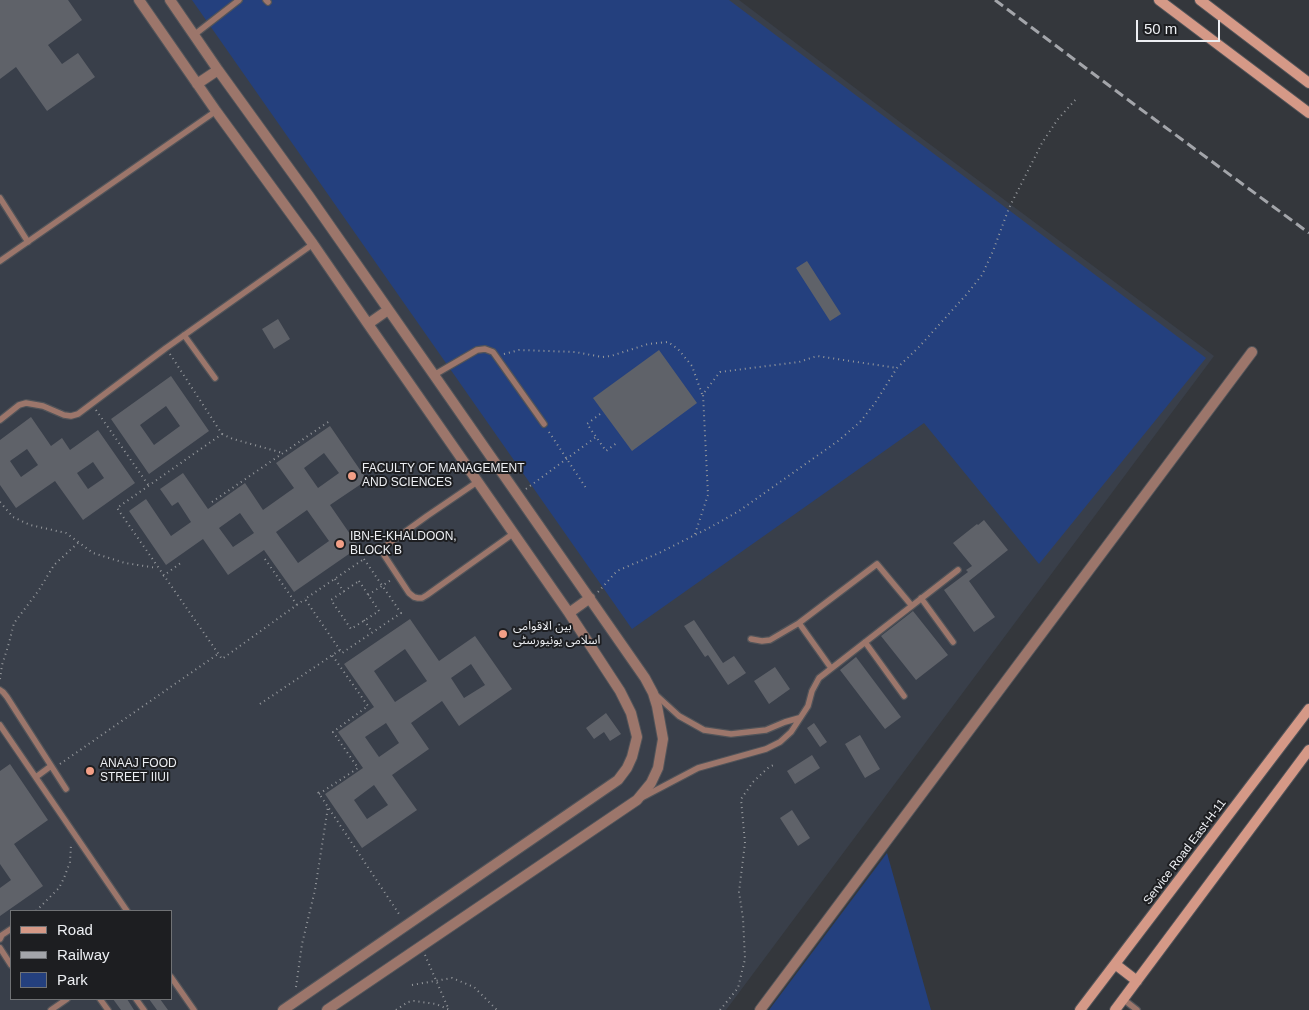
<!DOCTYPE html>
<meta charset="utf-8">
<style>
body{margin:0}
#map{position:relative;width:1309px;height:1010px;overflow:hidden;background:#34373c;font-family:Helvetica,sans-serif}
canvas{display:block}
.legend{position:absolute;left:10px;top:910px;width:162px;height:90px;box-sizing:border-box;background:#1d1e21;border:1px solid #707275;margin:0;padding:6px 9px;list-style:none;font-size:15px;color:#edeff3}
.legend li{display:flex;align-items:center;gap:10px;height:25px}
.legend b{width:25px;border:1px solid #707275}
.scale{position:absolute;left:1136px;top:20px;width:84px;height:22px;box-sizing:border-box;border:2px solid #edeff3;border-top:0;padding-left:6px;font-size:15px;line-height:18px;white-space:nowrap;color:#edeff3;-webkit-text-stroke:4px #1d1e21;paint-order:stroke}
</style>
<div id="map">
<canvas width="1309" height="1010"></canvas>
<ul class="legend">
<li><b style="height:6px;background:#d59987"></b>Road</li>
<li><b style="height:6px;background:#a3a5aa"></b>Railway</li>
<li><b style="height:14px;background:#24407e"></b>Park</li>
</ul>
<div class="scale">50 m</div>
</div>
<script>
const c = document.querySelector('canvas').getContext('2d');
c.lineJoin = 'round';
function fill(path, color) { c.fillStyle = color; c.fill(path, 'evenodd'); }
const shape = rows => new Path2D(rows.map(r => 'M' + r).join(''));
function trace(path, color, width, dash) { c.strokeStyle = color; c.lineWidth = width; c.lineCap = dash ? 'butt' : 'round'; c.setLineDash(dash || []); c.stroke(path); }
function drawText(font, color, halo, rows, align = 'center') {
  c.font = font + ' Helvetica,"Noto Sans Arabic",sans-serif'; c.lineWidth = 4; c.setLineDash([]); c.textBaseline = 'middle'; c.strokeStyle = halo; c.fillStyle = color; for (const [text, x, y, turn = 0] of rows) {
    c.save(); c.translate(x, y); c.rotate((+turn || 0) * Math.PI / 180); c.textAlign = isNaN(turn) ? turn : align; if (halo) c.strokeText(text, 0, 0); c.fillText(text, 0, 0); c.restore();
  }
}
const built = shape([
 [0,0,739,0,900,122,1214,356,726,1010,0,1010],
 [11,911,171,911,171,999,11,999]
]);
const green = shape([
 [192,0,729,0,1206,358,1039,564,924,423,632,629],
 [887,853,931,1010,769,1010]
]);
const building = shape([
 [0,0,68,0,82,20,48,45,62,64,78,53,95,77,47,111,16,67,0,79],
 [807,261,841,314,830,321,796,268],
 [278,319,290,339,274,349,262,329],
 [659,350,697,403,632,451,593,398],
 [171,376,209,431,149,474,111,419],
 [166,406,180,426,154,445,140,425],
 [31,417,51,446,62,438,70,450,98,430,135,483,83,520,55,481,16,508,0,485,0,440],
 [27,449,38,465,21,477,10,461],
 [93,462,104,478,88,489,77,473],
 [330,426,367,480,330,505,359,547,294,592,264,550,228,575,203,539,166,565,129,511,146,499,171,536,191,522,178,502,172,506,160,489,183,473,208,509,245,483,263,510,294,488,276,463],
 [324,453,339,473,318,488,304,468],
 [307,510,329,541,298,563,276,532],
 [240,513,254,533,233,547,219,528],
 [984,520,1008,550,969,581,995,617,974,632,944,590,968,572,966,570,972,566,953,543,977,524,978,525],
 [913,611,948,655,916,680,881,636],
 [410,619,439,661,475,636,512,689,459,726,442,701,411,723,429,749,392,775,417,810,362,848,325,794,363,768,338,732,374,707,344,664],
 [405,649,427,681,395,702,374,671],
 [471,664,485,685,464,698,451,678],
 [386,723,399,743,379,757,365,737],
 [374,785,388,805,367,819,354,800],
 [694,620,723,663,734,656,746,673,728,685,708,655,705,657,684,626],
 [856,657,901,717,885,729,840,670],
 [775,667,790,689,769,704,754,681],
 [606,713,621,734,610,741,604,732,594,739,586,728],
 [814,723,827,742,820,747,807,728],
 [860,735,880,769,865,778,845,744],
 [812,755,820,768,795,784,787,771],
 [10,764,48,820,14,844,43,886,0,916,0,888,11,880,0,864,0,771],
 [792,810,810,838,798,846,780,818],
 [113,999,127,999,134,1010,121,1010],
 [149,999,160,999,168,1010,157,1010]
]);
const path = shape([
 [170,354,222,434,117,508,222,659,305,599],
 [504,354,519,350,575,352,602,357,611,356,648,344,668,342,678,349,692,366,702,394],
 [96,410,149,486],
 [600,414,587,424,606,451,618,442],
 [549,432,586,488],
 [222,434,233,439,283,453],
 [526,489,596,437],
 [0,502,13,517,30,525,66,533,93,553,125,563,157,568],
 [212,502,331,420],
 [695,534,708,495,703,394,720,372,799,362,817,356,897,368],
 [265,559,297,605],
 [364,559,401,613,342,653,305,599,364,559],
 [163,576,182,562],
 [335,579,344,592],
 [359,581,379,611,351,629,331,600,359,581],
 [598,592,617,571,659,553,709,528,739,511,838,441,860,422,875,403,897,368,918,348,966,295,982,275,993,251,1009,208,1042,143,1058,119,1077,98],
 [368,595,391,580],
 [364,620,372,632],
 [0,679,2,665,9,643,14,623,39,590,54,565,79,542],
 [260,704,340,650],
 [60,764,218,654],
 [318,792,401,917],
 [319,794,358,768,333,732,368,706,332,655],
 [36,911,59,888,64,878,70,862,71,845],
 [425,955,449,1010],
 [412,985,452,978,474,987,497,1010],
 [296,987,302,944,315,890,328,807],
 [396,1010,408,1002,414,1001,436,1004,450,1010],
 [720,1010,738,988,745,959,743,918,739,892,745,843,741,799,753,782,769,767,776,764]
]);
const service = shape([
 [266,0,268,2],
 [194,35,239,0],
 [0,198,28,242],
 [0,261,216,111],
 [184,335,215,378],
 [434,375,477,350,485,349,493,352,544,424],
 [0,420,19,405,26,403,43,406,64,415,71,416,78,414,166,348,313,244],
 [477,482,427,516,384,547,384,555,409,593,414,597,418,598,422,598,427,595,514,533],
 [921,598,953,642],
 [799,623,831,668],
 [751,639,762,641,770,640,799,623,877,564,912,606],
 [865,642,904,696],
 [0,690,3,692,7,697,66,789],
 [656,695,679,716,704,730,731,734,766,730,785,722,799,718],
 [0,725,127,911],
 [36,777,51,766],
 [643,797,698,768,766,749,780,742,791,732,808,706,812,691,819,678,958,570],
 [0,939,2,935,11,929],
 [0,948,11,965],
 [171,977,194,1010],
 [100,999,108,1010],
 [136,999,144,1010],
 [1123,999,1137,1010],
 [51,1010,67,999]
]);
const minor = shape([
 [760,1010,1252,352]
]);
const tertiary = shape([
 [139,0,216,111,313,244,368,324,569,613,620,691,631,713,637,737,632,757,627,768,618,780,283,1010],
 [170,0,218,70,309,196,434,375,645,678,653,693,657,706,663,739,658,768,651,783,637,800,327,1010],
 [197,84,218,70],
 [368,324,388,310],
 [569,613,590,598]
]);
const secondary = shape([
 [1159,0,1309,113],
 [1200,0,1309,83],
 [1115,964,1137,981],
 [1080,1010,1309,709],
 [1115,1010,1309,750]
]);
const rail = shape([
 [995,0,1131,102,1309,233]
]);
const markers = [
 [352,476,5,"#f39f86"],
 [340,544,5,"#f39f86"],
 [503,634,5,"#f39f86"],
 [90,771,5,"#f39f86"]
];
const poiNames = [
 ["FACULTY OF MANAGEMENT",362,469],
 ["AND SCIENCES",362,483],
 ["IBN-E-KHALDOON,",350,537],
 ["BLOCK B",350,551],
 ["بین الاقوامی",513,627],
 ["اسلامی یونیورسٹی",513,641],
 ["ANAAJ FOOD",100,764],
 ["STREET IIUI",100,778]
];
const streetNames = [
 ["Service Road East-H-11",1185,852,-53]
];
fill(built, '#393f4a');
fill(green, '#24407e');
fill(building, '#5f6269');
trace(service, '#525459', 8);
trace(minor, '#525459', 12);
trace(tertiary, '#525459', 12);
trace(secondary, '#525459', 12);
trace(path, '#96999d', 2, [1, 4]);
trace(service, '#9c766b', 5.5);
trace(minor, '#9c766b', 10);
trace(tertiary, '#9c766b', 10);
trace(secondary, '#d59987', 10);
trace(rail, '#a3a5aa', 3, [10, 5]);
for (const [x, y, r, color] of markers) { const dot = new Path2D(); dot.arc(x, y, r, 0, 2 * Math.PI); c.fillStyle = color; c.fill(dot); trace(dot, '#1d1e21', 2); }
drawText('12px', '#edeff3', '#1d1e21', poiNames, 'left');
drawText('12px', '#edeff3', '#1d1e21', streetNames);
</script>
